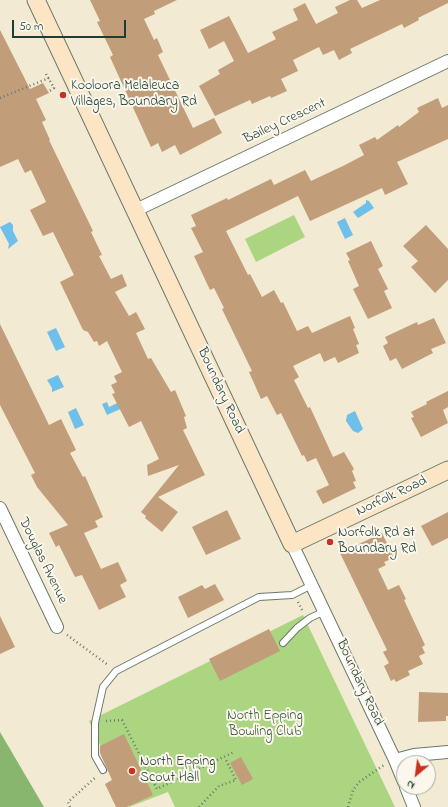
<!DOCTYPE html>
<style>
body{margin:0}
#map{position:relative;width:448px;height:807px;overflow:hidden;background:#f2ead2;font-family:"Indie Flower",sans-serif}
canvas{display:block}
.north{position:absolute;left:396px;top:755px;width:40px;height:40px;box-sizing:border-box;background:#fbf7ec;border:1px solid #a3ada2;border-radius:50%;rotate:209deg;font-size:11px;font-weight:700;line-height:16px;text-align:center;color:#1f3d34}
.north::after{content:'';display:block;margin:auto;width:14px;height:18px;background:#c8321e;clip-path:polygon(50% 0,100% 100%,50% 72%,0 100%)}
.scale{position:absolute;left:12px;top:20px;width:114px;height:18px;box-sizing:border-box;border:2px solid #1f3d34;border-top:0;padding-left:5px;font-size:12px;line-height:14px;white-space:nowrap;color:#1f3d34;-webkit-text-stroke:3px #fbf7ec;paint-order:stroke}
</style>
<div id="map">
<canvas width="448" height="807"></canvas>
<div class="north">N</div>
<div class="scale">50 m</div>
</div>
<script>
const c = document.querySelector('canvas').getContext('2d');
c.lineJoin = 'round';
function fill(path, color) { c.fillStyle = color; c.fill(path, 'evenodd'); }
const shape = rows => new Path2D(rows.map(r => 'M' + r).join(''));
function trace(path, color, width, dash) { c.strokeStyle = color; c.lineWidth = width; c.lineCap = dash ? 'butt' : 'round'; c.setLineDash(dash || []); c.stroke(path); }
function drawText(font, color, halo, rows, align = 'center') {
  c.font = font + ' "Indie Flower",sans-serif'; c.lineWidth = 4; c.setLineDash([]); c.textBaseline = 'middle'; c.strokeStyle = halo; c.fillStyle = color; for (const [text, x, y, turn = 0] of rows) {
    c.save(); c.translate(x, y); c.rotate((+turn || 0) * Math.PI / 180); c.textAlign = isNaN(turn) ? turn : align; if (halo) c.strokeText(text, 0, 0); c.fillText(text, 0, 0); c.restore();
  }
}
const green = shape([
 [294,215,305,237,256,262,245,239],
 [303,615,395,807,175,807,168,792,129,807,89,721]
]);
const forest = shape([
 [0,732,44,807,0,807]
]);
const water = shape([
 [366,200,369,201,374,208,358,218,353,212,366,203],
 [345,218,353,235,345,239,337,222],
 [10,222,13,225,13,231,18,241,8,249,9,244,0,227],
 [56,328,65,347,56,351,47,332],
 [58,375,64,387,52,392,52,388,47,380],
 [124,400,127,406,107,415,102,404,107,402,109,407],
 [76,408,84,425,75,429,68,412],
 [355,411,363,429,358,433,353,431,346,421,347,415]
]);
const building = shape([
 [90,0,177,0,154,11,155,14,144,19,154,40,157,38,163,52,158,55,193,128,214,118,222,133,180,155,175,145,162,152,158,143,151,147,110,57,113,55,97,22,100,21],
 [350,0,357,0,362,8,380,0,448,0,448,3,418,18,419,20,404,28,402,24,350,49,352,53,339,60,334,50,323,55,319,47,293,60,298,71,281,79,287,91,271,98,270,96,252,104,250,100,215,116,199,86,220,74,218,70,234,61,224,41,209,49,200,30,229,16,248,53,276,39,272,32,298,20,293,9,305,3,316,24,338,13,335,7],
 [0,30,30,89,43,83,49,93,36,99,46,120,42,122,50,140,49,140,93,231,91,232,102,255,99,256,111,279,122,274,127,286,115,292,129,316,136,312,145,329,136,333,148,359,151,358,171,392,175,390,186,416,184,417,187,428,183,430,205,475,158,497,178,512,162,532,145,518,146,516,141,512,179,465,148,476,147,465,159,459,141,421,129,427,112,394,115,393,111,385,117,382,114,376,122,372,107,341,99,346,97,341,94,342,88,332,83,330,60,282,74,275,53,232,43,236,30,210,46,202,31,170,25,173,18,159,0,167],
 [438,98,442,108,448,105,448,139,397,162,408,184,385,195,382,188,310,221,298,196,226,231,248,275,250,274,262,297,274,290,281,303,283,302,297,331,308,326,312,333,350,316,355,328,353,329,359,344,356,345,359,353,338,363,335,357,324,362,320,353,293,366,299,377,294,380,308,408,310,407,333,457,344,452,354,469,352,471,356,481,353,482,356,488,323,504,316,491,329,485,316,458,307,462,304,455,302,456,281,413,277,415,267,396,261,399,249,372,252,371,222,309,224,308,214,288,210,290,194,256,203,252,191,228,196,226,191,215,227,198,228,200,271,179,274,185,305,170,311,181,345,165,364,155,359,145,375,137,377,140,398,125,399,127,419,112,417,108],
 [426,225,448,249,448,280,435,293,411,267,418,261,403,246],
 [371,241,383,266,378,269,388,289,384,291,392,308,368,319,353,289,359,286,348,261,350,260,346,253],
 [434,318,446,343,431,349,433,353,402,369,396,358,390,361,383,346,388,343,385,337,417,322,418,325],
 [0,324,49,425,61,419,76,450,70,453,83,477,85,476,103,517,95,521,98,527,84,533,101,569,118,562,127,581,120,585,126,597,99,610,82,575,75,577,59,545,56,547,49,533,68,525,37,487,31,475,35,473,0,405],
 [448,391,448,407,443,410,448,423,421,437,411,418,414,417,411,412,427,404,426,402],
 [227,510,241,539,206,555,192,527],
 [448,512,448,538,432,546,421,526],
 [382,533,394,558,384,562,386,565,378,569,388,590,399,585,406,599,404,600,425,645,422,647,425,653,419,656,423,664,408,671,410,675,396,682,394,679,391,681,384,666,389,663,383,652,387,650,340,553],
 [215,584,224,600,188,618,178,597,202,585,205,589],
 [0,616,15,647,0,654],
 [269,629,280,651,220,681,209,659],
 [419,692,448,693,448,716,446,716,446,721,418,722],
 [124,734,153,795,127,807,116,807,105,784,112,780,100,753,100,746],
 [241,757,253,779,242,785,230,763]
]);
const path = shape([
 [46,74,54,88,48,92],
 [0,98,49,78],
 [298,602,303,612],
 [67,635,108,665],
 [106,721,122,720,157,789,234,752],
 [70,807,68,802,96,777],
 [199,807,219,786,236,780,225,758],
 [348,807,353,790,359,782,384,765]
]);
const lane = shape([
 [283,643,297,628,310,618,325,611],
 [103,770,95,756,95,723,103,687,116,671,259,597,292,595,312,585]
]);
const street = shape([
 [134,211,448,61],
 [0,508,57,627],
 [292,544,395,760,404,782],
 [395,760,414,755,448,752],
 [406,787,414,807]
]);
const secondary = shape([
 [36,0,292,544,448,470]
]);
const markers = [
 [63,95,4,"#c8321e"],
 [330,542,4,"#c8321e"],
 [132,771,4,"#c8321e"]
];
const poiNames = [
 ["Kooloora Melaleuca",71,87],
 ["Villages, Boundary Rd",71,103],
 ["Norfolk Rd at",338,534],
 ["Boundary Rd",338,550],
 ["North Epping",140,763],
 ["Scout Hall",140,779]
];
const streetNames = [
 ["Bailey Crescent",285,122,-25],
 ["Boundary Road",220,391,65],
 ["Norfolk Road",392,497,-25],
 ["Douglas Avenue",42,561,64],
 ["Boundary Road",359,683,65]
];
const parkNames = [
 ["North Epping",265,717],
 ["Bowling Club",265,733]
];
fill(green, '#abd581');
fill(forest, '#88b66f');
fill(water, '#6ebfe9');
fill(building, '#c19d7a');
trace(lane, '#697a6b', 8);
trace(street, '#697a6b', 14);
trace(secondary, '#697a6b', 19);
trace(path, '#697a6b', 2.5, [1, 3]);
trace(lane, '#fff', 6);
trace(street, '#fff', 12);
trace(secondary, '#fce5c4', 17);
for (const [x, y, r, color] of markers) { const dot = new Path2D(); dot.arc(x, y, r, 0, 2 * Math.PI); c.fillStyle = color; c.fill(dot); trace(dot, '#fbf7ec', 1.5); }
drawText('14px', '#1f3d34', '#fbf7ec', poiNames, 'left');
drawText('14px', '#1f3d34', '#fbf7ec', streetNames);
drawText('14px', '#3b5b43', '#fbf7ec', parkNames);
</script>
